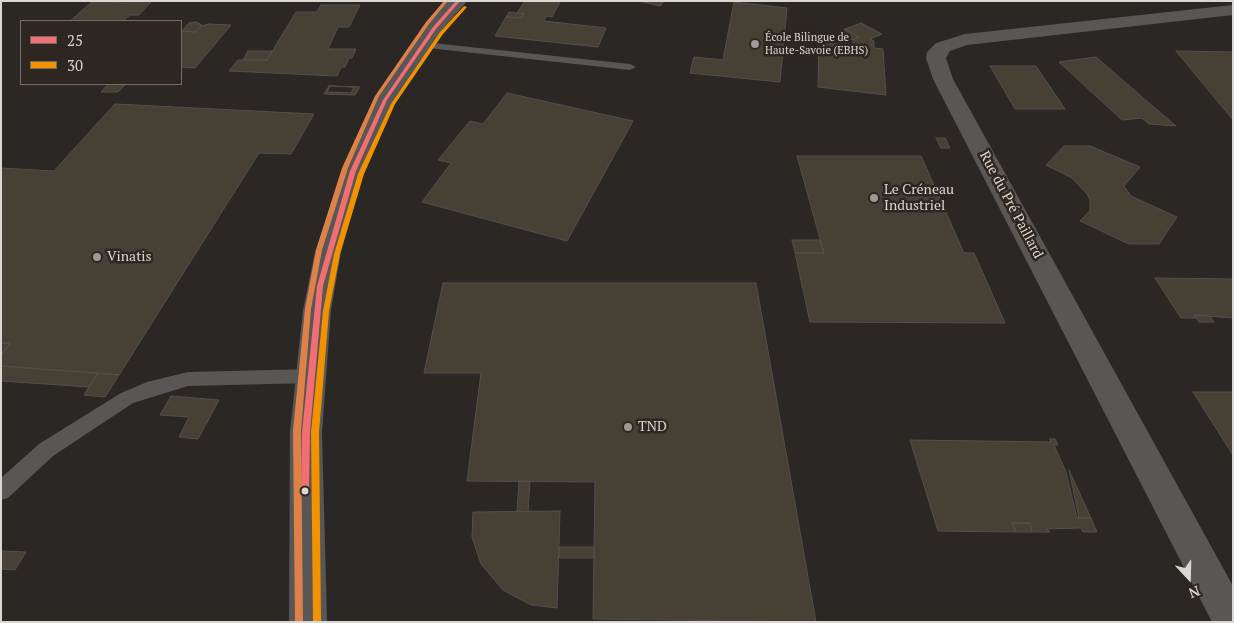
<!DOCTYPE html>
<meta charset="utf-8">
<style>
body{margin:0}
#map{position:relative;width:1234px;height:623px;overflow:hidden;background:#2b2724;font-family:"PT Serif",serif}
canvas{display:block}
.frame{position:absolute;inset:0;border:2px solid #dad6d2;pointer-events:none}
.legend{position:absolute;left:20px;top:20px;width:162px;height:65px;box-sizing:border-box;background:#2e2721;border:1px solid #736d68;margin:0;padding:6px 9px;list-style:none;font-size:15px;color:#dad6d2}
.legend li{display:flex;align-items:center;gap:10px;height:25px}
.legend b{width:25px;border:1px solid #736d68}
.north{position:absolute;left:1164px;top:553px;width:50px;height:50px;-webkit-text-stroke:4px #2e2721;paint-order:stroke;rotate:159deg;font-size:14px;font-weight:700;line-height:20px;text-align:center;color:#dad6d2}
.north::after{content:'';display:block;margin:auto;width:18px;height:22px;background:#dad6d2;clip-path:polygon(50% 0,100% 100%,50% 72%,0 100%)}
</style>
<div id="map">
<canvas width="1234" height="623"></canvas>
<div class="frame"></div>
<ul class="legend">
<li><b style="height:6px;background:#f16e72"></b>25</li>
<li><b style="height:6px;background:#f39201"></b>30</li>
</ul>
<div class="north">N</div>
</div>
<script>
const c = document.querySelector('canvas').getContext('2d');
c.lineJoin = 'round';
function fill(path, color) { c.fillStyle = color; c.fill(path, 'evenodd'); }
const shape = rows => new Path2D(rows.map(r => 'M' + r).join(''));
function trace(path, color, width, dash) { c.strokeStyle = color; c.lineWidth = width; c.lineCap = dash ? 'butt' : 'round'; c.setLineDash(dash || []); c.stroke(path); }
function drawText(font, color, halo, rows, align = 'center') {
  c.font = font + ' "PT Serif",serif'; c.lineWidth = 5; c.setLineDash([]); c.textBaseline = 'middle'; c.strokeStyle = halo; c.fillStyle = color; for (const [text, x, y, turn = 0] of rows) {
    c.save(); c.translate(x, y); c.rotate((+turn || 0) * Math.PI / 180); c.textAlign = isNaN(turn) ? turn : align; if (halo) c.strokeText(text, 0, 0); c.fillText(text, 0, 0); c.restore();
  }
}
const building = shape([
 [93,1,118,2,152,1,139,15,130,15,123,21,70,21,93,1],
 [525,1,560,2,552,17,546,16,544,21,606,28,598,47,495,36,506,17,521,18,524,14,517,13,525,1],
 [639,1,664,1,660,6,639,1],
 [734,2,787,8,780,82,690,73,694,57,723,60,734,2],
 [321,5,360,5,349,27,338,27,328,49,356,49,352,58,349,58,345,67,341,67,337,76,229,71,238,60,267,60,296,12,317,12,321,5],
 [509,12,517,13,524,14,521,18,506,17,509,12],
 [196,22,202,25,196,32,182,31,189,23,196,22],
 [861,23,882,34,870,39,874,41,874,48,883,49,886,95,818,87,819,42,853,45,853,40,859,37,845,29,861,23],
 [209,24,231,25,195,68,181,67,181,31,196,32,201,26,209,24],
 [845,29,859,37,853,40,839,32,845,29],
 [248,51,272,51,267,60,243,60,248,51],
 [1176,51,1233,52,1233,120,1176,51],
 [1096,57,1163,115,1176,126,1149,124,1142,118,1122,120,1059,62,1096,57],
 [990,66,1036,66,1065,109,1015,109,990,66],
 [108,84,126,84,118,92,101,92,108,84],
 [329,86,360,87,355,95,324,94,329,86],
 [330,86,354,87,351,93,327,92,330,86],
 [507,93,633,121,567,241,422,202,451,163,438,160,470,121,483,124,507,93],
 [115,104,314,114,291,154,259,153,119,375,1,366,1,355,10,343,1,343,1,168,54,171,115,104],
 [936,138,945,138,950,148,941,148,936,138],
 [1064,146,1090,146,1140,167,1124,186,1131,196,1177,217,1159,244,1129,244,1080,221,1090,211,1090,200,1087,194,1072,178,1046,165,1064,146],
 [797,156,921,156,964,253,974,253,1005,323,810,322,795,253,824,253,797,156],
 [792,240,820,240,824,253,795,253,792,240],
 [1155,278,1233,279,1233,318,1194,315,1197,318,1181,318,1155,278],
 [443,283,756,283,816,622,593,619,595,482,467,481,481,373,424,373,443,283],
 [1194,315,1209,315,1214,322,1199,322,1194,315],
 [1,343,10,343,1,355,1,343],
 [1,366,98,373,89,387,1,381,1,366],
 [98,373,119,375,105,397,84,395,98,373],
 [1193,392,1233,392,1233,455,1193,392],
 [171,396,219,400,198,439,179,437,189,417,160,415,171,396],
 [1050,439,1055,439,1058,445,1054,445,1066,472,1077,518,1091,518,1097,532,1083,532,1081,528,1047,529,1050,532,1032,532,1030,523,1012,523,1016,532,938,531,910,440,1051,442,1050,439],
 [1069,470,1091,518,1079,518,1069,470],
 [519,481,530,481,528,512,517,511,519,481],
 [560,511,557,608,531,605,503,590,481,564,472,537,473,512,560,511],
 [1012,523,1030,523,1032,532,1016,532,1012,523],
 [559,547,594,547,594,558,559,558,559,547],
 [1,551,26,552,15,570,1,569,1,551]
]);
const lane = shape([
 [423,42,630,64,636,67,630,70,419,47,417,45,423,42],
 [311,369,317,371,320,376,317,381,311,383,188,386,133,403,53,456,8,498,1,500,1,478,39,444,121,393,147,382,188,372,311,369]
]);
const street = shape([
 [448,1,467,1,441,31,395,100,364,171,341,252,331,310,322,432,327,622,289,622,290,432,303,310,315,252,342,171,375,100,427,24,448,1],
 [1233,5,1233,15,967,45,950,51,946,58,953,79,1233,586,1233,622,1212,622,933,79,926,58,927,52,936,43,965,34,1233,5]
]);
const bus1 = shape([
 [456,1,460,1,436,29,387,100,356,171,323,286,310,432,309,491,308,494,305,495,302,494,301,491,302,432,317,286,350,171,383,100,433,27,456,1]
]);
const bus2 = shape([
 [464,6,467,7,443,34,395,104,364,174,340,254,329,311,319,432,321,622,313,622,311,432,323,311,334,254,358,174,391,104,440,32,464,6]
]);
const bus3 = shape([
 [444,1,448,1,429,24,379,96,348,168,322,250,311,309,301,431,303,622,295,622,293,431,305,309,316,250,342,168,375,96,426,22,444,1]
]);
const markers = [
 [755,44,5,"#9d9995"],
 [874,198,5,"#9d9995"],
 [97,257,5,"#9d9995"],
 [628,427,5,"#9d9995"],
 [305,491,4.5,"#dad6d2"]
];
const farPoinames = [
 ["École Bilingue de",765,38],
 ["Haute-Savoie (EBHS)",765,51]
];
const poiNames = [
 ["Le Créneau",884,190],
 ["Industriel",884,206],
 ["Vinatis",107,257],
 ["TND",638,427]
];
const streetNames = [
 ["Rue du Pré Paillard",1011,205,62]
];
fill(building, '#464134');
trace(building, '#53504d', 1);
fill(lane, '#595756');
fill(street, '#595756');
fill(bus1, '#f16e72');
fill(bus2, '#f39201');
fill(bus3, '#dd8149');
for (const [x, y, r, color] of markers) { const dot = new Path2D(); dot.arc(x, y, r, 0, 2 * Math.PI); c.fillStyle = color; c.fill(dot); trace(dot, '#2e2721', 2); }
drawText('11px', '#dad6d2', '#2e2721', farPoinames, 'left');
drawText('14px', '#dad6d2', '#2e2721', poiNames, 'left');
drawText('14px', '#dad6d2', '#2e2721', streetNames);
</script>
